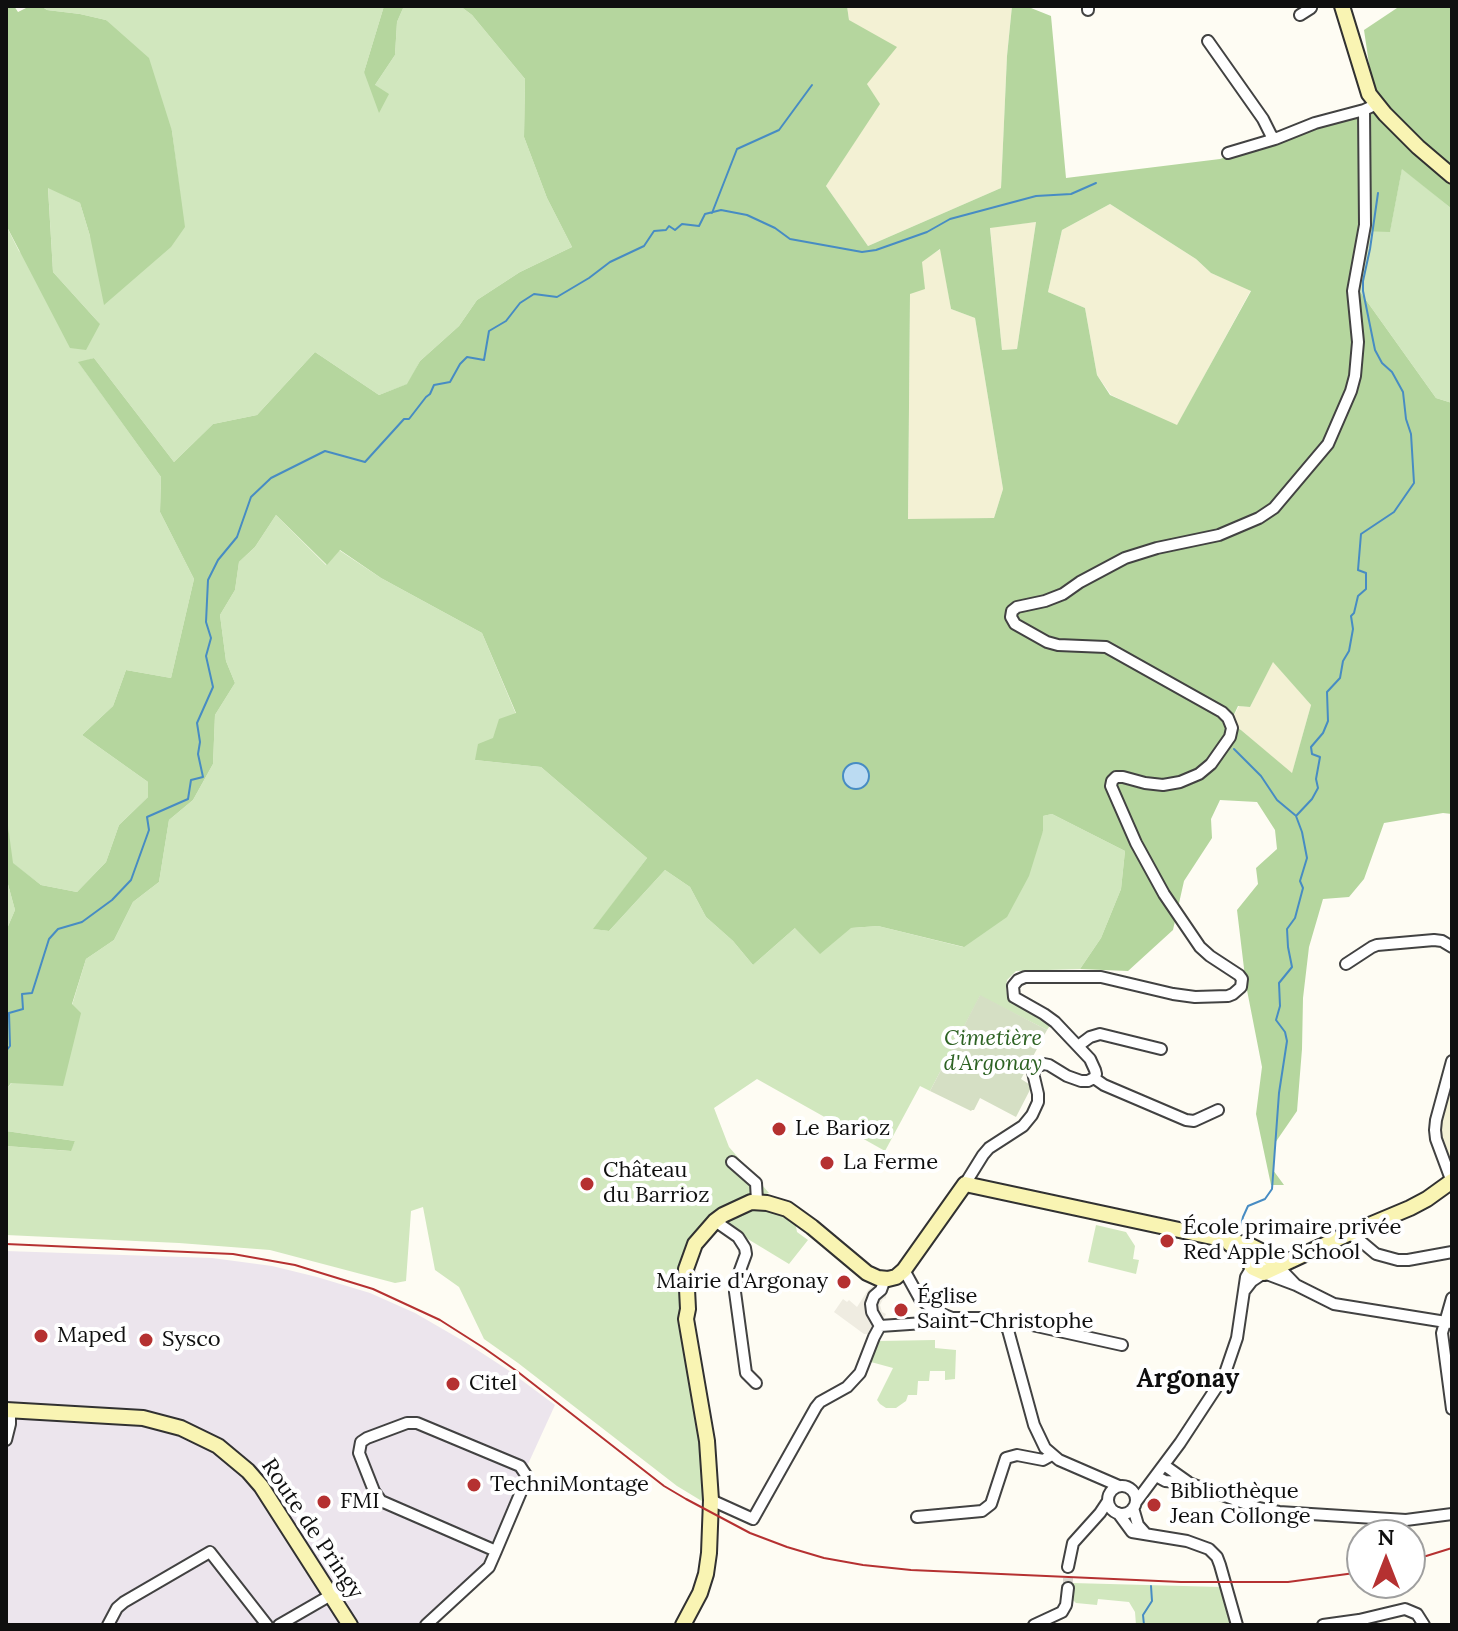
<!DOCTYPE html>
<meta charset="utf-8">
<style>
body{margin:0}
#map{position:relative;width:1458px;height:1631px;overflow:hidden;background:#fefcf3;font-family:Lora,serif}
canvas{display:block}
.frame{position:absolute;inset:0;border:8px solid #0f0f0f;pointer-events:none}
.north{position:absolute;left:1346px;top:1519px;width:80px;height:80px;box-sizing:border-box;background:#fff;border:2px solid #9f9f9f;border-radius:50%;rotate:0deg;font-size:22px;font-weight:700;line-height:32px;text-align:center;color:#0f0f0f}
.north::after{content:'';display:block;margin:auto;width:28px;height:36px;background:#b53131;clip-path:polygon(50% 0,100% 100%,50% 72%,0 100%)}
</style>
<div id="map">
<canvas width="1458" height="1631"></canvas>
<div class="frame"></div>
<div class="north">N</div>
</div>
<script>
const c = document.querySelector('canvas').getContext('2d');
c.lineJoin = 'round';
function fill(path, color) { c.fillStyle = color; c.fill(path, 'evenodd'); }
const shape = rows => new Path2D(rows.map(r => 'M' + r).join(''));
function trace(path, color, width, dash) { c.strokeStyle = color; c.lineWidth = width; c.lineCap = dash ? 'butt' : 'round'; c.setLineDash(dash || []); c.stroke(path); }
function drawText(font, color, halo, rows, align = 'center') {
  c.font = font + ' Lora,serif'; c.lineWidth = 8; c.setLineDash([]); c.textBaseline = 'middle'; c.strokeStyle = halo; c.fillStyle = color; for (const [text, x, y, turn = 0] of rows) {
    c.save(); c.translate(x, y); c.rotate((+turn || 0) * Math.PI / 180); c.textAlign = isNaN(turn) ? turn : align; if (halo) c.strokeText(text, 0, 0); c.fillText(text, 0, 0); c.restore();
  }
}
const industrial = shape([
 [6,1251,212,1258,272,1266,317,1277,370,1293,415,1313,465,1342,508,1370,555,1405,481,1567,423,1625,6,1625]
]);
const farmland = shape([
 [847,6,1012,6,1007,56,1001,188,868,246,826,186,879,104,867,84,849,20],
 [1110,204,1196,259,1211,273,1251,290,1177,426,1111,395,1097,375,1085,308,1048,292,1062,230],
 [1036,222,1017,349,1002,350,990,227],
 [941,249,951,309,975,318,1003,489,994,518,908,520,910,294,921,261],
 [1273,661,1311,705,1292,774,1241,730,1230,723,1239,706,1250,707],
 [1452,1077,1452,1165,1451,1165,1441,1138,1440,1123]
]);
const green = shape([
 [41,6,384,6,364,72,375,85,395,55,397,22,404,6,460,6,472,15,525,79,524,137,547,198,572,247,520,272,477,300,459,326,420,361,408,384,379,395,315,352,257,415,213,424,174,462,94,358,79,363,161,477,160,512,194,579,171,678,126,670,113,706,82,735,148,782,148,797,119,825,106,862,77,892,41,885,12,863,8,827,6,827,6,225,19,251,100,324,53,272,48,187,80,203,90,236,184,227,172,131,106,20,80,14,47,10],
 [1402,168,1452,209,1452,403,1436,398,1351,279,1361,231,1390,231],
 [276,515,326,565,339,550,381,578,482,633,516,714,475,760,541,767,647,858,594,929,609,931,665,870,690,887,706,917,733,941,753,965,795,928,851,928,878,926,963,947,1043,831,1043,816,1052,814,1125,851,1121,889,1101,938,1080,969,1016,971,1007,980,1006,989,1008,998,1051,1024,1047,1030,980,996,930,1091,920,1086,885,1151,757,1079,714,1108,729,1147,769,1193,742,1202,691,1252,705,1503,677,1486,518,1363,484,1339,459,1287,435,1270,423,1207,411,1211,406,1281,395,1283,270,1250,179,1243,6,1235,6,1146,70,1151,75,1141,6,1131,6,1090,72,1005,86,959,114,940,133,902,159,882,169,820,193,800,213,764,215,715,235,683,226,661,220,615,235,590,239,562,255,547],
 [6,877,15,910,6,931],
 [753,1208,777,1210,795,1221,797,1232,808,1240,789,1264,733,1230,726,1221],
 [1096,1225,1126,1232,1135,1246,1133,1259,1139,1260,1136,1274,1088,1262],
 [935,1340,935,1348,956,1350,955,1379,945,1380,945,1371,930,1371,929,1381,918,1381,917,1395,908,1395,906,1401,896,1408,886,1408,880,1404,877,1400,893,1368,871,1362,879,1341],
 [1072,1583,1221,1587,1231,1625,1136,1625,1135,1612,1129,1602,1098,1599,1097,1605,1076,1603,1071,1598]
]);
const forest = shape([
 [6,6,14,6,18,12,30,6,41,6,47,10,80,14,106,20,149,58,172,131,185,227,171,247,104,305,90,236,80,203,48,188,53,272,100,324,86,350,70,348,6,225],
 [384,6,404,6,397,22,395,55,375,85,389,94,379,113,364,72],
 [460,6,847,6,849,20,897,47,867,84,880,104,826,186,868,246,1001,188,1007,56,1012,6,1026,6,1051,16,1066,178,1220,159,1362,112,1373,91,1364,30,1400,6,1452,6,1452,209,1402,169,1390,232,1361,231,1351,279,1436,398,1452,403,1452,814,1443,813,1384,823,1364,879,1349,897,1323,899,1309,947,1303,998,1302,1049,1297,1111,1275,1143,1273,1170,1284,1185,1271,1185,1256,1114,1262,1067,1246,985,1237,910,1258,884,1256,868,1277,849,1275,830,1257,802,1220,800,1211,819,1212,838,1184,881,1173,930,1128,971,1080,969,1101,938,1121,889,1125,851,1052,814,1043,816,1043,831,1029,876,1007,917,964,947,878,926,851,928,820,954,795,928,753,965,733,941,706,917,690,887,665,870,609,931,593,929,647,858,541,767,475,760,478,744,493,738,499,719,516,713,482,633,381,578,340,550,327,565,276,515,255,547,239,562,235,590,220,615,226,661,235,683,215,715,213,764,193,800,169,820,159,882,133,902,114,940,86,959,72,1004,81,1013,63,1086,11,1083,6,1090,6,931,15,910,6,877,6,827,8,826,13,863,41,885,77,892,106,862,119,825,148,797,148,782,82,735,113,706,126,670,171,678,194,579,160,512,161,477,78,362,94,358,174,462,213,424,257,415,315,352,379,395,407,384,420,361,459,326,477,300,520,272,572,247,547,198,524,137,525,79,472,15],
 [1110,204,1196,259,1211,273,1251,291,1177,425,1110,395,1097,375,1085,308,1048,292,1062,230],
 [1036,222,1017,349,1002,350,990,228],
 [940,249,951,309,975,318,1003,489,994,518,908,519,910,294,925,289,922,262],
 [1273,662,1311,705,1292,773,1241,730,1230,723,1238,706,1250,707],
 [6,1131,75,1141,71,1151,6,1146]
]);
const cemetery = shape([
 [980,995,1047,1030,1021,1079,1032,1086,1016,1117,980,1098,974,1110,972,1110,971,1111,930,1091]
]);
const plaza = shape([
 [878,1282,889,1285,886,1289,886,1298,883,1299,880,1305,882,1312,886,1314,884,1318,877,1321,868,1334,864,1334,834,1312,843,1299,847,1302,849,1300,857,1307,868,1290]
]);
const water = shape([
 '843 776a13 13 0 1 1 26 0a13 13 0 1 1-26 0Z'
]);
const stream = shape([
 [712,213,737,149,779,130,812,85],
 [1234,749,1261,776,1277,800,1295,815],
 [6,1051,10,1046,9,1013,23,1009,22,994,32,993,49,939,58,929,82,922,112,900,131,880,149,830,147,817,188,799,191,780,203,777,198,754,200,742,197,723,213,687,206,656,211,638,206,622,208,580,218,560,237,537,251,497,271,478,325,451,365,462,404,419,409,419,426,397,430,394,434,385,450,382,460,364,467,357,484,360,489,331,506,321,520,303,534,294,557,297,589,278,610,262,644,246,654,231,666,230,669,226,675,230,682,224,699,226,705,214,721,210,747,215,775,228,790,239,862,252,876,250,927,232,950,219,1036,196,1071,194,1096,183],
 [1239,1234,1243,1217,1248,1206,1265,1199,1272,1189,1279,1093,1287,1041,1285,1032,1276,1020,1280,1006,1279,983,1292,967,1288,947,1287,929,1295,918,1303,888,1300,881,1307,858,1302,832,1296,816,1312,799,1318,788,1316,779,1320,757,1312,754,1311,747,1323,733,1328,721,1327,692,1340,678,1343,661,1349,651,1353,629,1351,616,1354,613,1358,596,1366,589,1366,573,1358,570,1361,534,1394,512,1414,483,1411,434,1406,419,1403,392,1392,372,1382,363,1375,350,1363,291,1363,281,1370,249,1378,193],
 [1144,1625,1143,1615,1152,1601,1151,1586]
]);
const streetTunnel = shape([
 [1068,1588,1068,1567]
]);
const street = shape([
 [1088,10,1088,6],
 [1300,15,1311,8,1310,6],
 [1208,41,1263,119,1271,135,1275,139],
 [1228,153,1275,139,1315,123,1364,110],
 [1346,964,1372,947,1377,945,1434,940,1442,941,1452,947],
 [1078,1046,1090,1037,1100,1034,1161,1049],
 [1094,1078,1104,1085,1186,1120,1194,1121,1218,1110],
 [732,1162,756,1183,757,1201],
 [1452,1182,1436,1139,1435,1130,1436,1120,1452,1061],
 [965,1184,983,1155,989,1148,1023,1126,1032,1115,1038,1102,1038,1094,1034,1077,1033,1071,1035,1067,1044,1064,1049,1065,1067,1076,1081,1081,1088,1081,1094,1078,1096,1074,1095,1070,1090,1059,1055,1022,1044,1014,1014,997,1013,986,1018,980,1025,977,1101,977,1173,994,1195,997,1228,996,1233,994,1241,987,1242,979,1239,975,1210,956,1200,947,1164,894,1136,843,1111,786,1112,781,1116,777,1123,777,1145,783,1163,785,1180,782,1199,774,1211,764,1230,737,1232,728,1228,718,1222,712,1106,647,1058,645,1047,642,1015,624,1011,617,1012,611,1017,607,1045,601,1063,594,1080,582,1125,558,1157,548,1219,535,1259,518,1274,508,1328,444,1351,391,1355,376,1358,342,1353,291,1365,225,1364,110,1377,104],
 [715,1221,738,1237,745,1248,746,1254,735,1284,735,1292,746,1373,756,1383],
 [1348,1234,1357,1238,1376,1254,1398,1260,1408,1260,1452,1252],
 [904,1270,920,1299,937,1312,952,1318,993,1318,1002,1321,1008,1330,1034,1425,1045,1448,1059,1460,1119,1486],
 [1245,1290,1252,1281,1264,1273,1296,1285,1334,1304,1452,1323],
 [1452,1298,1442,1333,1452,1409],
 [1005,1325,1014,1321,1122,1345],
 [880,1326,939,1322,946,1316],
 [880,1326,872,1312,871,1304,874,1296,881,1290,885,1279],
 [6,1440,10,1424,10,1410],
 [1164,1465,1188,1482],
 [1156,1476,1165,1481,1189,1483,1258,1508,1279,1512,1406,1520,1452,1514],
 '1108 1500a14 14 0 1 1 28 0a14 14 0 1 1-28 0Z',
 [711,1500,753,1519,816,1407,820,1402,847,1387,860,1373,874,1337,880,1326],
 [1136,1502,1180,1443,1224,1376,1237,1338,1246,1277,1249,1272,1255,1265,1272,1260,1296,1285],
 [1133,1508,1138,1525,1146,1534],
 [1118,1513,1132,1532,1187,1541,1209,1549,1217,1557,1220,1565,1237,1625],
 [917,1517,982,1511,991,1504,1006,1458,1017,1455,1043,1460,1052,1455],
 [1068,1567,1073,1543,1100,1513,1108,1501],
 [108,1625,117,1608,124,1602,210,1552,267,1625],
 [279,1625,331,1595],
 [426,1625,489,1567,496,1551,526,1480,526,1475,520,1466,417,1423,407,1423,367,1438,361,1442,359,1453,374,1491,381,1501,496,1551],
 [1034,1625,1062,1612,1066,1605,1068,1588],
 [1323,1625,1359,1620,1405,1609,1417,1614,1424,1625]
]);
const secondary = shape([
 [1342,6,1369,94,1385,114,1418,147,1452,176],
 [1230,1244,1243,1254,1253,1268,1264,1273,1348,1234,1410,1208,1427,1199,1452,1181],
 [6,1410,143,1418,181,1428,218,1446,248,1471,261,1486,350,1625],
 [683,1625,700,1593,706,1574,709,1553,711,1500,707,1441,686,1319,688,1309,686,1269,695,1244,715,1221,723,1215,751,1202,767,1203,787,1209,812,1227,867,1273,878,1278,888,1279,896,1277,904,1270,965,1184,1249,1245,1261,1251,1272,1260,1292,1260]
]);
const rail = shape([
 [6,1244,233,1254,295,1265,373,1289,440,1320,484,1348,518,1372,664,1486,686,1499,750,1533,787,1547,824,1558,863,1565,911,1570,1181,1582,1288,1582,1362,1572],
 [1410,1561,1452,1548]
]);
const markers = [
 [779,1129,8,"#b53131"],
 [827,1163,8,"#b53131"],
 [587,1184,8,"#b53131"],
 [1167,1241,8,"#b53131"],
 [844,1282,8,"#b53131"],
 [901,1310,8,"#b53131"],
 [41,1336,8,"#b53131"],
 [146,1340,8,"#b53131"],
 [453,1384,8,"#b53131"],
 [474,1485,8,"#b53131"],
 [324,1502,8,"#b53131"],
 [1154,1505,8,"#b53131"]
];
const parkNames = [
 ["Cimetière",993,1039],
 ["d'Argonay",993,1064]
];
const poiNames = [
 ["Le Barioz",795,1129],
 ["La Ferme",843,1163],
 ["Château",603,1171],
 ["du Barrioz",603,1196],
 ["École primaire privée",1183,1228],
 ["Red Apple School",1183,1253],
 ["Mairie d'Argonay",828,1282,"right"],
 ["Église",917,1297],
 ["Saint-Christophe",917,1322],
 ["Maped",57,1336],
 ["Sysco",162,1340],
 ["Citel",469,1384],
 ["TechniMontage",490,1485],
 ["Bibliothèque",1170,1492],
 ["Jean Collonge",1170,1517],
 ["FMI",340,1502]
];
const streetNames = [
 ["Route de Pringy",312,1529,56]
];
const quarterNames = [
 ["Argonay",1188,1380]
];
fill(industrial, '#ece5ed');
fill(farmland, '#f3f1d4');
fill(green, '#d1e7be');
fill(forest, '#b5d69e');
fill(cemetery, '#d5dfc4');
fill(plaza, '#efece1');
fill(water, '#bbdbf2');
trace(water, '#478cc3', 2);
trace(stream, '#478cc3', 2);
trace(streetTunnel, '#dad8d1', 10, [10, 5]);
trace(street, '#424242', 14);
trace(secondary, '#313131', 18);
trace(street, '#fff', 10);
trace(secondary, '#f9f4b3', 14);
trace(rail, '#b53131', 2);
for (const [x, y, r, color] of markers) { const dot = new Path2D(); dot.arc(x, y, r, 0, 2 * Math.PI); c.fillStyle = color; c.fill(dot); trace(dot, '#fff', 3); }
drawText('italic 22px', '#2e6324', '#fff', parkNames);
drawText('22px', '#0f0f0f', '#fff', poiNames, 'left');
drawText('22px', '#0f0f0f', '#fff', streetNames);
drawText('bold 26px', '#0f0f0f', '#fff', quarterNames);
</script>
